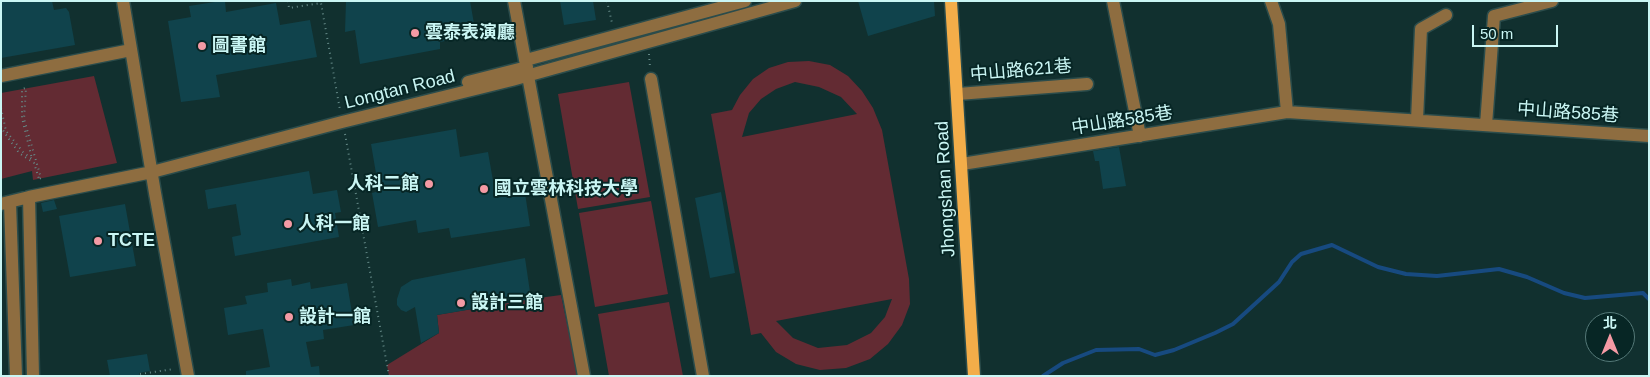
<!DOCTYPE html>
<meta charset="utf-8">
<style>
body{margin:0}
#map{position:relative;width:1650px;height:377px;overflow:hidden;background:#11302f;font-family:Arial,"Noto Sans TC",sans-serif}
canvas{display:block}
.frame{position:absolute;inset:0;border:2px solid #caf6f4;pointer-events:none}
.north{position:absolute;left:1585px;top:312px;width:50px;height:50px;box-sizing:border-box;background:#072625;border:1px solid #557978;border-radius:50%;rotate:0deg;font-size:14px;font-weight:700;line-height:20px;text-align:center;color:#caf6f4}
.north::after{content:'';display:block;margin:auto;width:18px;height:22px;background:#f49aa4;clip-path:polygon(50% 0,100% 100%,50% 72%,0 100%)}
.scale{position:absolute;left:1472px;top:25px;width:86px;height:22px;box-sizing:border-box;border:2px solid #caf6f4;border-top:0;padding-left:6px;font-size:15px;line-height:18px;white-space:nowrap;color:#caf6f4;-webkit-text-stroke:4px #072625;paint-order:stroke}
</style>
<div id="map">
<canvas width="1650" height="377"></canvas>
<div class="frame"></div>
<div class="north">北</div>
<div class="scale">50 m</div>
</div>
<script>
const c = document.querySelector('canvas').getContext('2d');
c.lineJoin = 'round';
function fill(path, color) { c.fillStyle = color; c.fill(path, 'evenodd'); }
const shape = rows => new Path2D(rows.map(r => 'M' + r).join(''));
function trace(path, color, width, dash) { c.strokeStyle = color; c.lineWidth = width; c.lineCap = dash ? 'butt' : 'round'; c.setLineDash(dash || []); c.stroke(path); }
function drawText(font, color, halo, rows, align = 'center') {
  c.font = font + ' Arial,"Noto Sans TC",sans-serif'; c.lineWidth = 4; c.setLineDash([]); c.textBaseline = 'middle'; c.strokeStyle = halo; c.fillStyle = color; for (const [text, x, y, turn = 0] of rows) {
    c.save(); c.translate(x, y); c.rotate((+turn || 0) * Math.PI / 180); c.textAlign = isNaN(turn) ? turn : align; if (halo) c.strokeText(text, 0, 0); c.fillText(text, 0, 0); c.restore();
  }
}
const green = shape([
 [809,61,830,65,848,76,862,91,873,108,882,130,909,279,910,304,902,325,888,344,870,359,846,368,820,370,796,364,776,352,761,333,751,335,711,114,732,110,740,95,753,79,769,68,788,62],
 [795,82,819,87,841,97,857,114,742,137,749,113,761,99,776,89],
 [892,299,885,317,871,333,847,345,818,348,793,338,776,321],
 [94,76,117,163,33,180,32,171,1,179,1,93],
 [629,82,650,197,578,209,558,94],
 [651,201,668,294,595,307,579,213],
 [561,295,578,376,389,376,387,365,439,333,437,315,531,299],
 [669,302,683,376,609,376,598,314]
]);
const stream = shape([
 [1043,376,1063,363,1096,350,1139,349,1155,355,1174,350,1215,333,1233,324,1279,282,1292,262,1301,254,1332,245,1378,267,1406,274,1437,276,1499,269,1527,277,1564,293,1585,298,1643,293,1649,299]
]);
const building = shape([
 [1,1,52,1,54,10,66,8,69,12,75,45,1,58],
 [221,1,225,1,226,12,276,3,280,25,310,20,317,57,216,75,220,97,181,102,168,21,191,17,189,6],
 [346,1,470,1,476,35,440,42,440,49,360,64,355,30,345,32],
 [560,1,593,1,596,20,564,25],
 [858,1,934,1,935,16,868,36],
 [456,129,460,157,488,152,496,198,525,193,530,226,451,238,449,228,418,233,416,220,378,227,372,193,379,191,371,144],
 [1119,147,1126,186,1103,189,1099,161,1095,161,1093,151],
 [309,171,313,194,337,190,341,212,335,213,339,237,235,256,232,237,241,235,236,204,208,209,205,190],
 [721,192,735,273,710,278,695,198],
 [54,200,57,209,43,212,41,203],
 [125,204,136,266,70,277,59,216],
 [525,258,531,299,437,315,439,333,421,343,415,307,406,312,401,310,397,305,397,299,401,287,412,280],
 [291,279,292,286,310,282,311,289,347,283,354,325,323,330,324,339,306,342,311,367,319,366,320,376,246,376,246,371,270,367,263,329,228,335,224,308,247,304,245,296,268,292,267,283],
 [147,354,150,371,139,373,140,376,110,376,107,360]
]);
const path = shape([
 [288,1,289,8,321,3,340,110],
 [607,1,612,23],
 [649,54,650,67],
 [1,93,1,94],
 [1,108,6,131,23,152,32,159,22,118,22,89,26,88,24,119,41,178,39,179],
 [1,126,4,132,19,153,34,163,39,179],
 [345,134,389,376],
 [140,374,174,369]
]);
const minor = shape([
 [123,1,155,193,188,376],
 [514,1,584,376],
 [1113,1,1140,136],
 [1271,1,1279,24,1287,112],
 [526,60,745,1],
 [1,76,131,50],
 [651,79,703,376],
 [468,82,527,67],
 [958,94,1087,84],
 [1417,120,1421,29,1446,15],
 [1486,125,1494,16,1552,1],
 [962,164,1287,112,1649,136],
 [29,197,33,376],
 [10,203,16,376],
 [1,204,29,197,152,172,342,122,512,80,795,1]
]);
const major = shape([
 [951,1,974,376]
]);
const markers = [
 [415,33,5,"#f49aa4"],
 [202,46,5,"#f49aa4"],
 [429,184,5,"#f49aa4"],
 [484,189,5,"#f49aa4"],
 [288,224,5,"#f49aa4"],
 [98,241,5,"#f49aa4"],
 [461,303,5,"#f49aa4"],
 [289,317,5,"#f49aa4"]
];
const poiNames = [
 ["雲泰表演廳",425,33],
 ["圖書館",212,46],
 ["人科二館",419,184,"right"],
 ["國立雲林科技大學",494,189],
 ["人科一館",298,224],
 ["TCTE",108,241],
 ["設計三館",471,303],
 ["設計一館",299,317]
];
const streetNames = [
 ["中山路621巷",1021,71,-5],
 ["Longtan Road",400,90,-14],
 ["中山路585巷",1568,113,4],
 ["中山路585巷",1122,121,-9],
 ["Jhongshan Road",946,189,-93]
];
fill(green, '#632b33');
trace(stream, '#174a80', 4);
fill(building, '#10434c');
trace(minor, '#2b4c4b', 15);
trace(major, '#2b4c4b', 15);
trace(path, '#658a88', 2, [1, 4]);
trace(minor, '#8e6d40', 12);
trace(major, '#f3ad49', 12);
for (const [x, y, r, color] of markers) { const dot = new Path2D(); dot.arc(x, y, r, 0, 2 * Math.PI); c.fillStyle = color; c.fill(dot); trace(dot, '#072625', 2); }
drawText('bold 18px', '#caf6f4', '#072625', poiNames, 'left');
drawText('18px', '#caf6f4', '#072625', streetNames);
</script>
